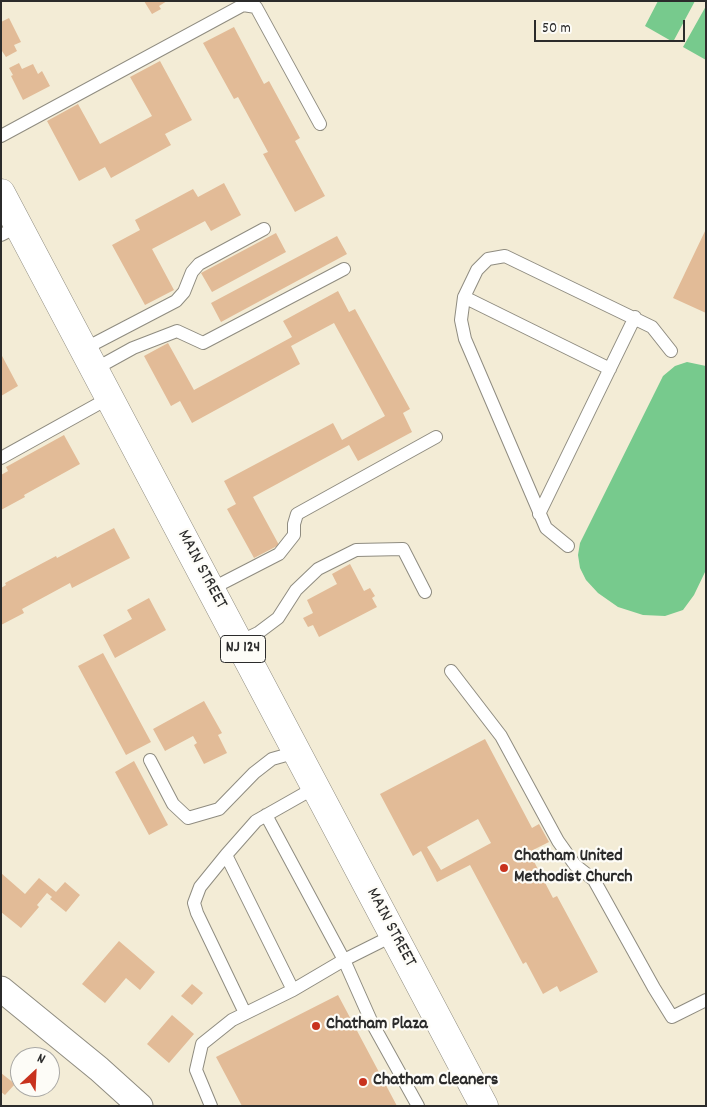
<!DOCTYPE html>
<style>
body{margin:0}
#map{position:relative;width:707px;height:1107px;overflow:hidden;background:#f3ecd6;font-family:Dekko,sans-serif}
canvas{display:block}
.frame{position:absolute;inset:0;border:2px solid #2b2b2b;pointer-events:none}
.north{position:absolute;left:10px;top:1047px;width:50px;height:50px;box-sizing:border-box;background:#fdfcf7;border:1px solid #a9a8a5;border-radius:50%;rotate:25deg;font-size:14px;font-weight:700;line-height:20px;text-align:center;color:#2b2b2b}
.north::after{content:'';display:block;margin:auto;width:18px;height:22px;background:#c8321e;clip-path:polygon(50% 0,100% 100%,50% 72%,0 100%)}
.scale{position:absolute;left:534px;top:20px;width:151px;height:22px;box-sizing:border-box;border:2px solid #2b2b2b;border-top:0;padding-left:6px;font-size:15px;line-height:18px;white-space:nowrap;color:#2b2b2b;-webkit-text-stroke:4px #fdfcf7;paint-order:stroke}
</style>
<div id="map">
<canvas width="707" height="1107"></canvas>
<div class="frame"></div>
<div class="north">N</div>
<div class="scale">50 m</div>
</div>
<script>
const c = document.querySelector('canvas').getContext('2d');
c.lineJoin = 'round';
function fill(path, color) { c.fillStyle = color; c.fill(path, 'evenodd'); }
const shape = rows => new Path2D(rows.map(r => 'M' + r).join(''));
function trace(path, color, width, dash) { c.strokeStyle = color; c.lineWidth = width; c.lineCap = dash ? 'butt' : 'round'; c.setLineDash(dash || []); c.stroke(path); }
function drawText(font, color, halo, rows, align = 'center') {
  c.font = font + ' Dekko,sans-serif'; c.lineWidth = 4.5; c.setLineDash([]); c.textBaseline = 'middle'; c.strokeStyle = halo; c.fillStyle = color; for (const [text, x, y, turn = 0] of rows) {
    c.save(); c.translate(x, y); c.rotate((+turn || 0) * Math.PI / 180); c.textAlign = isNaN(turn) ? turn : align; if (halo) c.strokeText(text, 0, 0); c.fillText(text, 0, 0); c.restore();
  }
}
const green = shape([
 [658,1,695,1,673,42,645,26],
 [706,6,706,60,683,47],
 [687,362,706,366,706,570,694,595,683,610,665,616,643,615,618,607,598,593,586,580,580,568,578,555,580,543,663,376,675,366]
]);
const building = shape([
 [144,1,167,1,159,6,161,9,152,14],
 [9,18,21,42,14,45,17,51,6,57,2,51,1,52,1,22],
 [234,27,264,84,269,81,300,138,295,141,325,196,295,212,263,154,268,152,238,97,234,99,203,43],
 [160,61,192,120,165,134,171,145,111,178,105,167,79,181,47,121,78,104,100,144,152,116,130,77],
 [19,63,22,69,33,64,38,74,42,71,50,86,23,100,11,76,13,75,9,68],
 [224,183,241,215,211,231,205,221,152,249,174,290,145,305,112,245,140,230,135,220,193,189,198,197],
 [706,229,706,313,673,298],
 [276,233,286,252,212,292,201,273],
 [337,236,347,254,221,322,211,303],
 [338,291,349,312,355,309,410,409,403,413,412,432,358,461,349,445,253,497,279,545,254,558,227,509,236,504,224,481,333,423,342,440,385,416,334,323,291,346,300,364,192,423,180,401,171,406,144,356,168,343,194,390,292,337,283,321],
 [1,354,18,386,1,396],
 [64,435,80,464,24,495,25,497,1,510,1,475,8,471,6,467],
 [114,528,130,558,72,588,70,583,22,609,24,613,1,625,1,588,6,585,5,583,56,556,57,558],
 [350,564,364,591,370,588,375,596,372,598,377,607,319,637,313,625,308,627,303,618,313,613,307,600,337,584,332,574],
 [149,598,166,630,115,658,103,635,132,619,127,610],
 [103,653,151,742,126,755,78,666],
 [204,701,222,733,218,735,227,753,204,764,194,745,197,743,193,736,165,751,153,729],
 [485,739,532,828,539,824,549,842,529,852,553,898,557,896,598,972,560,992,557,986,543,994,526,962,523,964,470,865,437,882,421,851,413,856,380,794],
 [478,819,491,843,441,870,427,847],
 [134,761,168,825,149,835,115,772],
 [1,873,25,894,39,878,56,892,65,882,80,895,66,912,50,899,52,897,47,893,37,905,39,907,21,928,1,912],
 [119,941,155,972,140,990,126,978,105,1003,82,984],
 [192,984,203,993,192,1005,181,996],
 [338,995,397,1106,242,1106,216,1057],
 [172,1015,194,1034,169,1063,147,1044],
 [1,1073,15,1084,5,1095,1,1092]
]);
const lane = shape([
 [1,136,243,5,256,7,320,124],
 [1,235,19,226],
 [464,297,610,369],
 [84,349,176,301,184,292,192,272,199,264,264,229],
 [95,369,133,348,177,331,203,343,344,269],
 [1,458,109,398],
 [539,514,635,317],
 [568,546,546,528,465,339,461,320,464,297,477,270,488,259,505,256,652,327,671,351],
 [211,589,279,554,294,535,294,524,297,514,436,437],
 [239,642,258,633,278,618,296,590,318,569,356,550,403,549,425,592],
 [451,671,501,736,558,841,575,865,594,880,654,988,672,1017,706,1000],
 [150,760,173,804,188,818,219,809,254,773,272,759,297,752],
 [266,815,344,960,372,1023,418,1106],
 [226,855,200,887,194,903,197,913,245,1013],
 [293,990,344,960,394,935],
 [211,1106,196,1070,202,1044,232,1020,293,990,226,855,256,821,316,787]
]);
const street = shape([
 [1,989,99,1069,140,1106]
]);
const primary = shape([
 [1,193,484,1106]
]);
const markers = [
 [504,868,5,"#c8321e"],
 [316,1026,5,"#c8321e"],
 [363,1082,5,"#c8321e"]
];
const shields = [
 [243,649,45]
];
const shieldNames = [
 ["NJ 124",243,649]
];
const streetNames = [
 ["MAIN STREET",201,570,62],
 ["MAIN STREET",390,928,62]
];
const poiNames = [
 ["Chatham United",514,858],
 ["Methodist Church",514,879],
 ["Chatham Plaza",326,1026],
 ["Chatham Cleaners",373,1082]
];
fill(green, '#77ca8d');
fill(building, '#e2bb97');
trace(lane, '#8f8c80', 14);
trace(street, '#8f8c80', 27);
trace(primary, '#8f8c80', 29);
trace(lane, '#fff', 12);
trace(street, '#fff', 25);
trace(primary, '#fff', 28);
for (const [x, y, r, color] of markers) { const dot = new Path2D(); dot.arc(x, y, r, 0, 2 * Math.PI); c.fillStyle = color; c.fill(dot); trace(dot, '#fdfcf7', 2); }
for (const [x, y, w] of shields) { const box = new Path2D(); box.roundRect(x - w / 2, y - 13.5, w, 27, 4); c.fillStyle = '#fdfcf7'; c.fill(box); trace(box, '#2b2b2b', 1); }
drawText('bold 16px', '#2b2b2b', null, shieldNames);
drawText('18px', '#2b2b2b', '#fdfcf7', streetNames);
drawText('bold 18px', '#2b2b2b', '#fdfcf7', poiNames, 'left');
</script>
